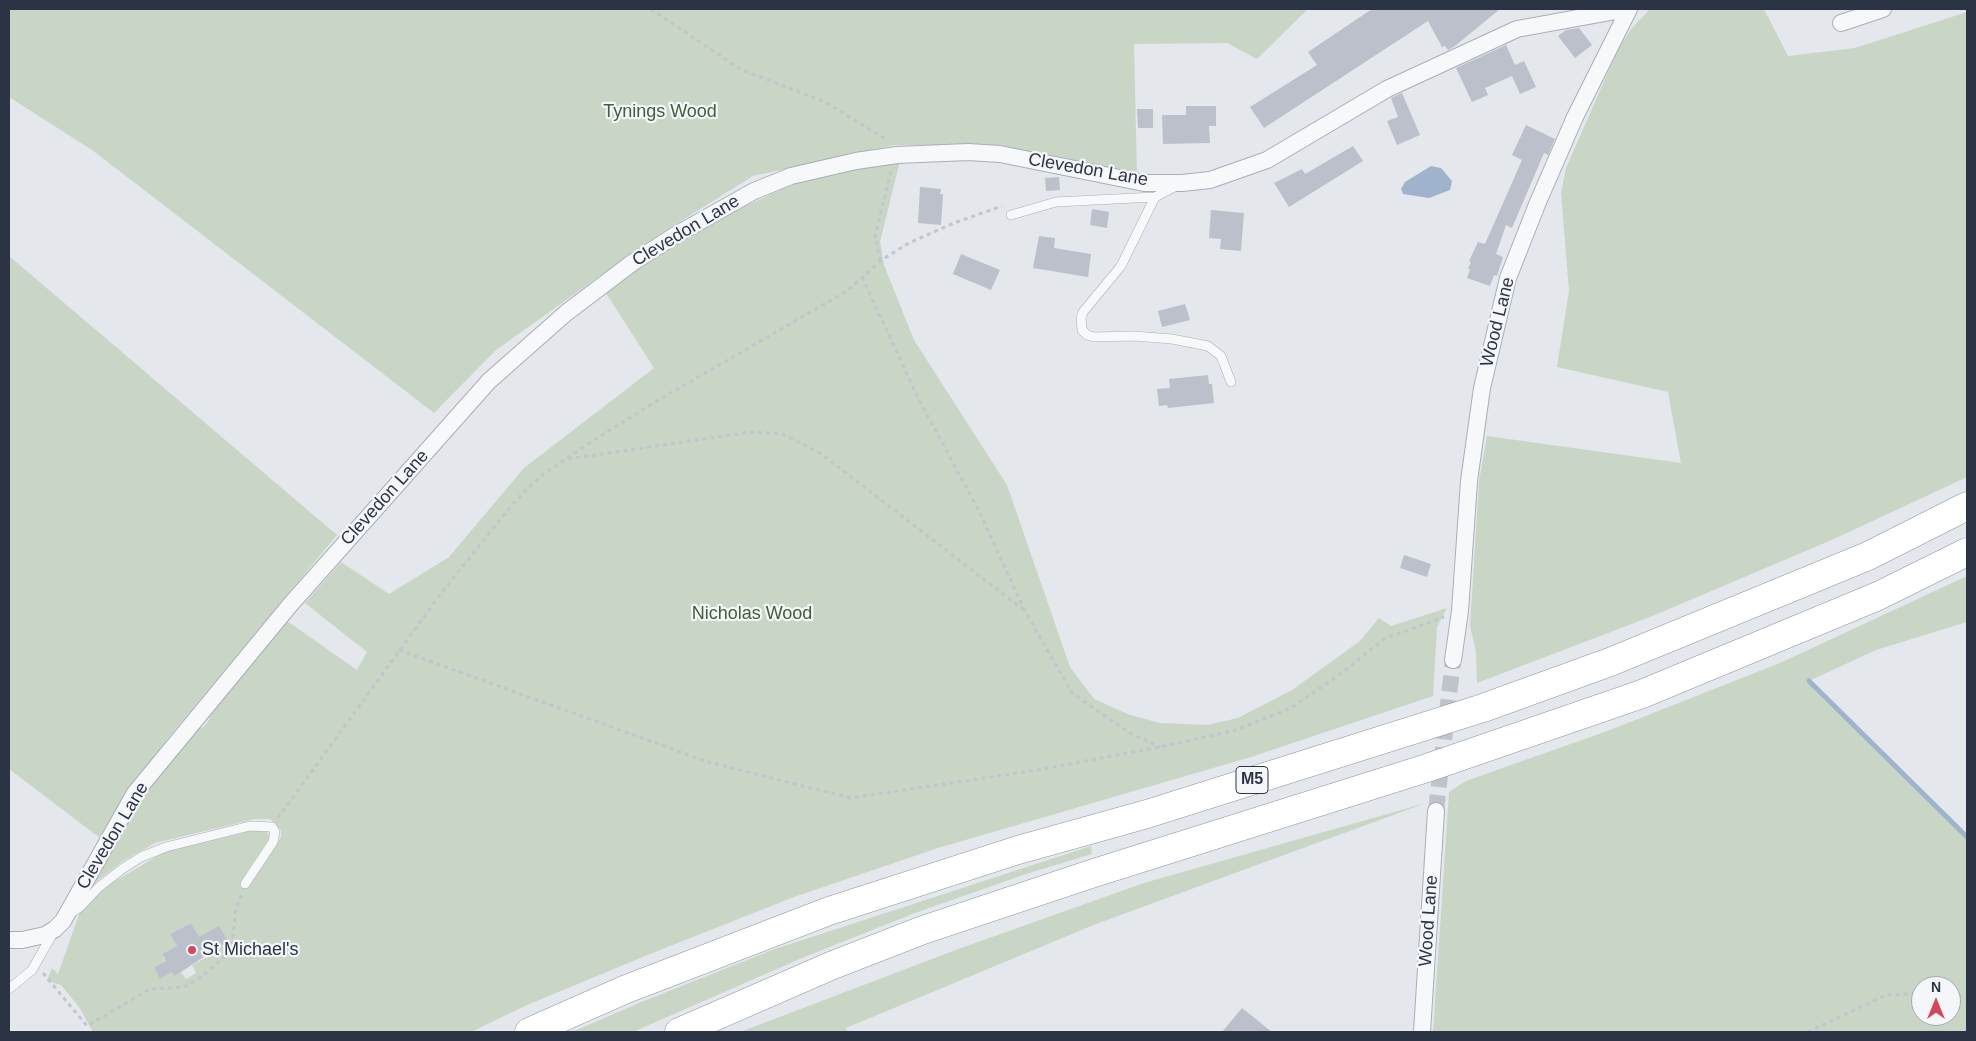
<!DOCTYPE html>
<style>
body{margin:0}
#map{position:relative;width:1976px;height:1041px;overflow:hidden;background:#e4e7ec;font-family:Helvetica,sans-serif}
canvas{display:block}
.frame{position:absolute;inset:0;border:10px solid #2b3445;pointer-events:none}
.north{position:absolute;left:1911px;top:976px;width:50px;height:50px;box-sizing:border-box;background:#f4f6f9;border:1px solid #a4a8b1;border-radius:50%;rotate:0deg;font-size:14px;font-weight:700;line-height:20px;text-align:center;color:#2b3445}
.north::after{content:'';display:block;margin:auto;width:18px;height:22px;background:#d1495b;clip-path:polygon(50% 0,100% 100%,50% 72%,0 100%)}
</style>
<div id="map">
<canvas width="1976" height="1041"></canvas>
<div class="frame"></div>
<div class="north">N</div>
</div>
<script>
const c = document.querySelector('canvas').getContext('2d');
c.lineJoin = 'round';
function fill(path, color) { c.fillStyle = color; c.fill(path, 'evenodd'); }
const shape = rows => new Path2D(rows.map(r => 'M' + r).join(''));
function trace(path, color, width, dash) { c.strokeStyle = color; c.lineWidth = width; c.lineCap = dash ? 'butt' : 'round'; c.setLineDash(dash || []); c.stroke(path); }
function drawText(font, color, halo, rows, align = 'center') {
  c.font = font + ' Helvetica,sans-serif'; c.lineWidth = 4.5; c.setLineDash([]); c.textBaseline = 'middle'; c.strokeStyle = halo; c.fillStyle = color; for (const [text, x, y, turn = 0] of rows) {
    c.save(); c.translate(x, y); c.rotate((+turn || 0) * Math.PI / 180); c.textAlign = isNaN(turn) ? turn : align; if (halo) c.strokeText(text, 0, 0); c.fillText(text, 0, 0); c.restore();
  }
}
const green = shape([
 [9,9,1308,9,1257,59,1227,43,1134,44,1137,176,1064,158,996,147,943,145,894,145,753,176,646,243,496,350,434,413,92,150,9,97],
 [1650,9,1764,9,1788,56,1855,48,1967,12,1967,477,1834,539,1650,617,1477,683,1476,652,1470,626,1479,481,1487,436,1681,463,1668,392,1557,367,1569,291,1561,193,1566,168,1619,47,1632,28],
 [900,161,880,242,884,265,914,340,1007,485,1070,667,1094,699,1130,715,1160,723,1207,725,1238,718,1292,690,1360,641,1379,618,1391,626,1447,608,1437,627,1433,696,1251,757,938,848,794,897,650,954,527,1005,471,1032,93,1032,79,1007,61,985,47,981,52,968,58,974,80,912,110,884,164,852,259,829,266,830,269,836,267,842,247,872,254,878,281,837,281,830,270,819,255,819,155,843,123,861,89,887,145,788,195,725,203,728,210,718,206,712,287,621,357,670,367,652,305,603,341,562,389,594,449,557,524,468,654,368,606,293,648,261,734,211,785,188,823,174],
 [191,923,199,937,227,942,207,953,209,956,192,965,196,973,186,979,181,972,174,975,172,972,160,978,154,967,165,961,162,954,177,946,170,934],
 [9,256,337,535,168,738,125,796,100,838,9,769],
 [1967,576,1967,622,1876,650,1809,681,1967,837,1967,1032,1433,1032,1449,792,1466,781,1610,730,1780,663],
 [1921,986,1951,986,1951,1016,1921,1016],
 [1426,803,1096,924,846,1028,848,1032,740,1032,961,948,1144,883],
 [1091,846,1092,854,1026,874,915,913,802,958,633,1032,572,1032,639,1003,772,950]
]);
const water = shape([
 [1431,166,1441,168,1452,181,1450,190,1429,198,1403,194,1401,189,1405,182]
]);
const stream = shape([
 [1809,681,1967,837]
]);
const building = shape([
 [1372,9,1500,9,1455,46,1448,50,1445,46,1442,47,1428,21,1264,128,1250,107,1317,65,1308,52],
 [1579,28,1592,45,1575,58,1558,36,1566,30],
 [1506,45,1515,65,1524,61,1536,87,1520,94,1512,76,1485,88,1488,95,1472,102,1456,68],
 [1402,93,1420,135,1397,145,1387,121,1398,117,1391,98],
 [1186,106,1216,106,1216,126,1209,126,1210,143,1163,144,1162,115,1186,115],
 [1137,109,1153,109,1153,128,1138,128],
 [1526,125,1555,139,1548,155,1544,153,1512,228,1506,225,1496,254,1503,257,1497,276,1494,275,1490,286,1467,278,1470,269,1468,269,1471,262,1469,261,1478,242,1485,244,1522,160,1512,155],
 [1353,146,1363,161,1289,207,1274,183,1302,169,1305,174],
 [1059,177,1060,190,1046,191,1045,178],
 [920,187,941,189,940,194,943,194,941,225,918,223],
 [1092,209,1109,212,1107,228,1090,225],
 [1211,210,1244,213,1241,251,1220,249,1221,239,1209,238],
 [1039,236,1055,238,1054,248,1091,254,1088,277,1033,268],
 [961,254,1000,270,991,290,953,274],
 [1185,304,1190,320,1162,327,1158,311],
 [1208,375,1209,384,1212,384,1214,403,1168,408,1167,405,1159,406,1157,389,1170,388,1169,379],
 [1404,555,1431,564,1427,577,1400,568],
 [191,923,199,937,219,926,228,941,181,972,174,976,172,972,160,979,154,967,166,961,162,954,177,946,170,934],
 [1242,1008,1272,1032,1222,1032]
]);
const streetTunnel = shape([
 [1436,811,1453,660]
]);
const path = shape([
 [651,9,740,69,825,102,887,140],
 [880,261,875,236,891,171],
 [862,277,918,398,978,509,1025,611,1072,693,1130,733,1160,747],
 [568,459,751,432,783,434,820,453,1024,610],
 [399,650,708,762,851,798,1037,770,1160,747,1236,730,1291,708,1339,675,1384,639,1444,617],
 [278,818,442,592,516,500,542,475,597,438,662,398,847,291,880,261,909,243,954,223,1002,206],
 [43,973,87,1026,150,989,184,987,200,978,225,956,232,945,236,908,242,894],
 [1951,992,1967,999],
 [1808,1032,1886,995,1921,993]
]);
const lane = shape([
 [1155,197,1121,266,1083,312,1081,318,1082,330,1087,335,1094,337,1134,336,1172,339,1208,346,1221,356,1231,382],
 [1011,215,1056,202,1155,197,1176,186],
 [71,913,80,907,99,887,122,869,141,857,166,847,250,826,272,827,275,832,273,842,245,884],
 [9,989,32,970,53,933]
]);
const street = shape([
 [1841,23,1883,9],
 [1453,660,1460,611,1469,481,1482,388,1508,278,1538,202,1575,117,1629,9],
 [9,940,22,940,45,935,55,929,63,921,135,793,290,605,489,381,566,313,632,263,674,236,754,191,791,176,856,161,897,155,968,152,1000,154,1144,183,1182,183,1210,180,1267,160,1387,89,1517,29,1627,9],
 [1422,1032,1436,811]
]);
const highway = shape([
 [529,1032,624,990,829,911,1018,850,1147,814,1483,708,1610,662,1868,556,1967,506],
 [679,1032,833,965,923,930,1091,874,1427,768,1642,694,1878,596,1967,552]
]);
const markers = [
 [192,950,5,"#d1495b"]
];
const shields = [
 [1252,780,32]
];
const shieldNames = [
 ["M5",1252,780]
];
const parkNames = [
 ["Tynings Wood",660,112],
 ["Nicholas Wood",752,614]
];
const streetNames = [
 ["Clevedon Lane",1088,170,10],
 ["Clevedon Lane",686,231,-31],
 ["Wood Lane",1498,322,-76],
 ["Clevedon Lane",385,498,-48],
 ["Clevedon Lane",113,836,-59],
 ["Wood Lane",1429,921,-86]
];
const poiNames = [
 ["St Michael's",202,950]
];
fill(green, '#c9d6c5');
fill(water, '#9fb4cc');
trace(stream, '#9fb4cc', 5);
fill(building, '#bbc0ca');
trace(streetTunnel, '#bfc3cb', 16, [16, 8]);
trace(lane, '#a9aeb7', 10);
trace(street, '#a9aeb7', 18);
trace(highway, '#8b94a3', 29);
trace(path, '#c2c5cb', 3, [4, 4]);
trace(lane, '#f7f8fa', 9);
trace(street, '#f7f8fa', 16);
trace(highway, '#fff', 28);
for (const [x, y, r, color] of markers) { const dot = new Path2D(); dot.arc(x, y, r, 0, 2 * Math.PI); c.fillStyle = color; c.fill(dot); trace(dot, '#f4f6f9', 2); }
for (const [x, y, w] of shields) { const box = new Path2D(); box.roundRect(x - w / 2, y - 13.5, w, 27, 4); c.fillStyle = '#f4f6f9'; c.fill(box); trace(box, '#2b3445', 1); }
drawText('bold 16px', '#2b3445', null, shieldNames);
drawText('18px', '#3f6138', '#f4f6f9', parkNames);
drawText('18px', '#2b3445', '#f4f6f9', streetNames);
drawText('18px', '#2b3445', '#f4f6f9', poiNames, 'left');
</script>
